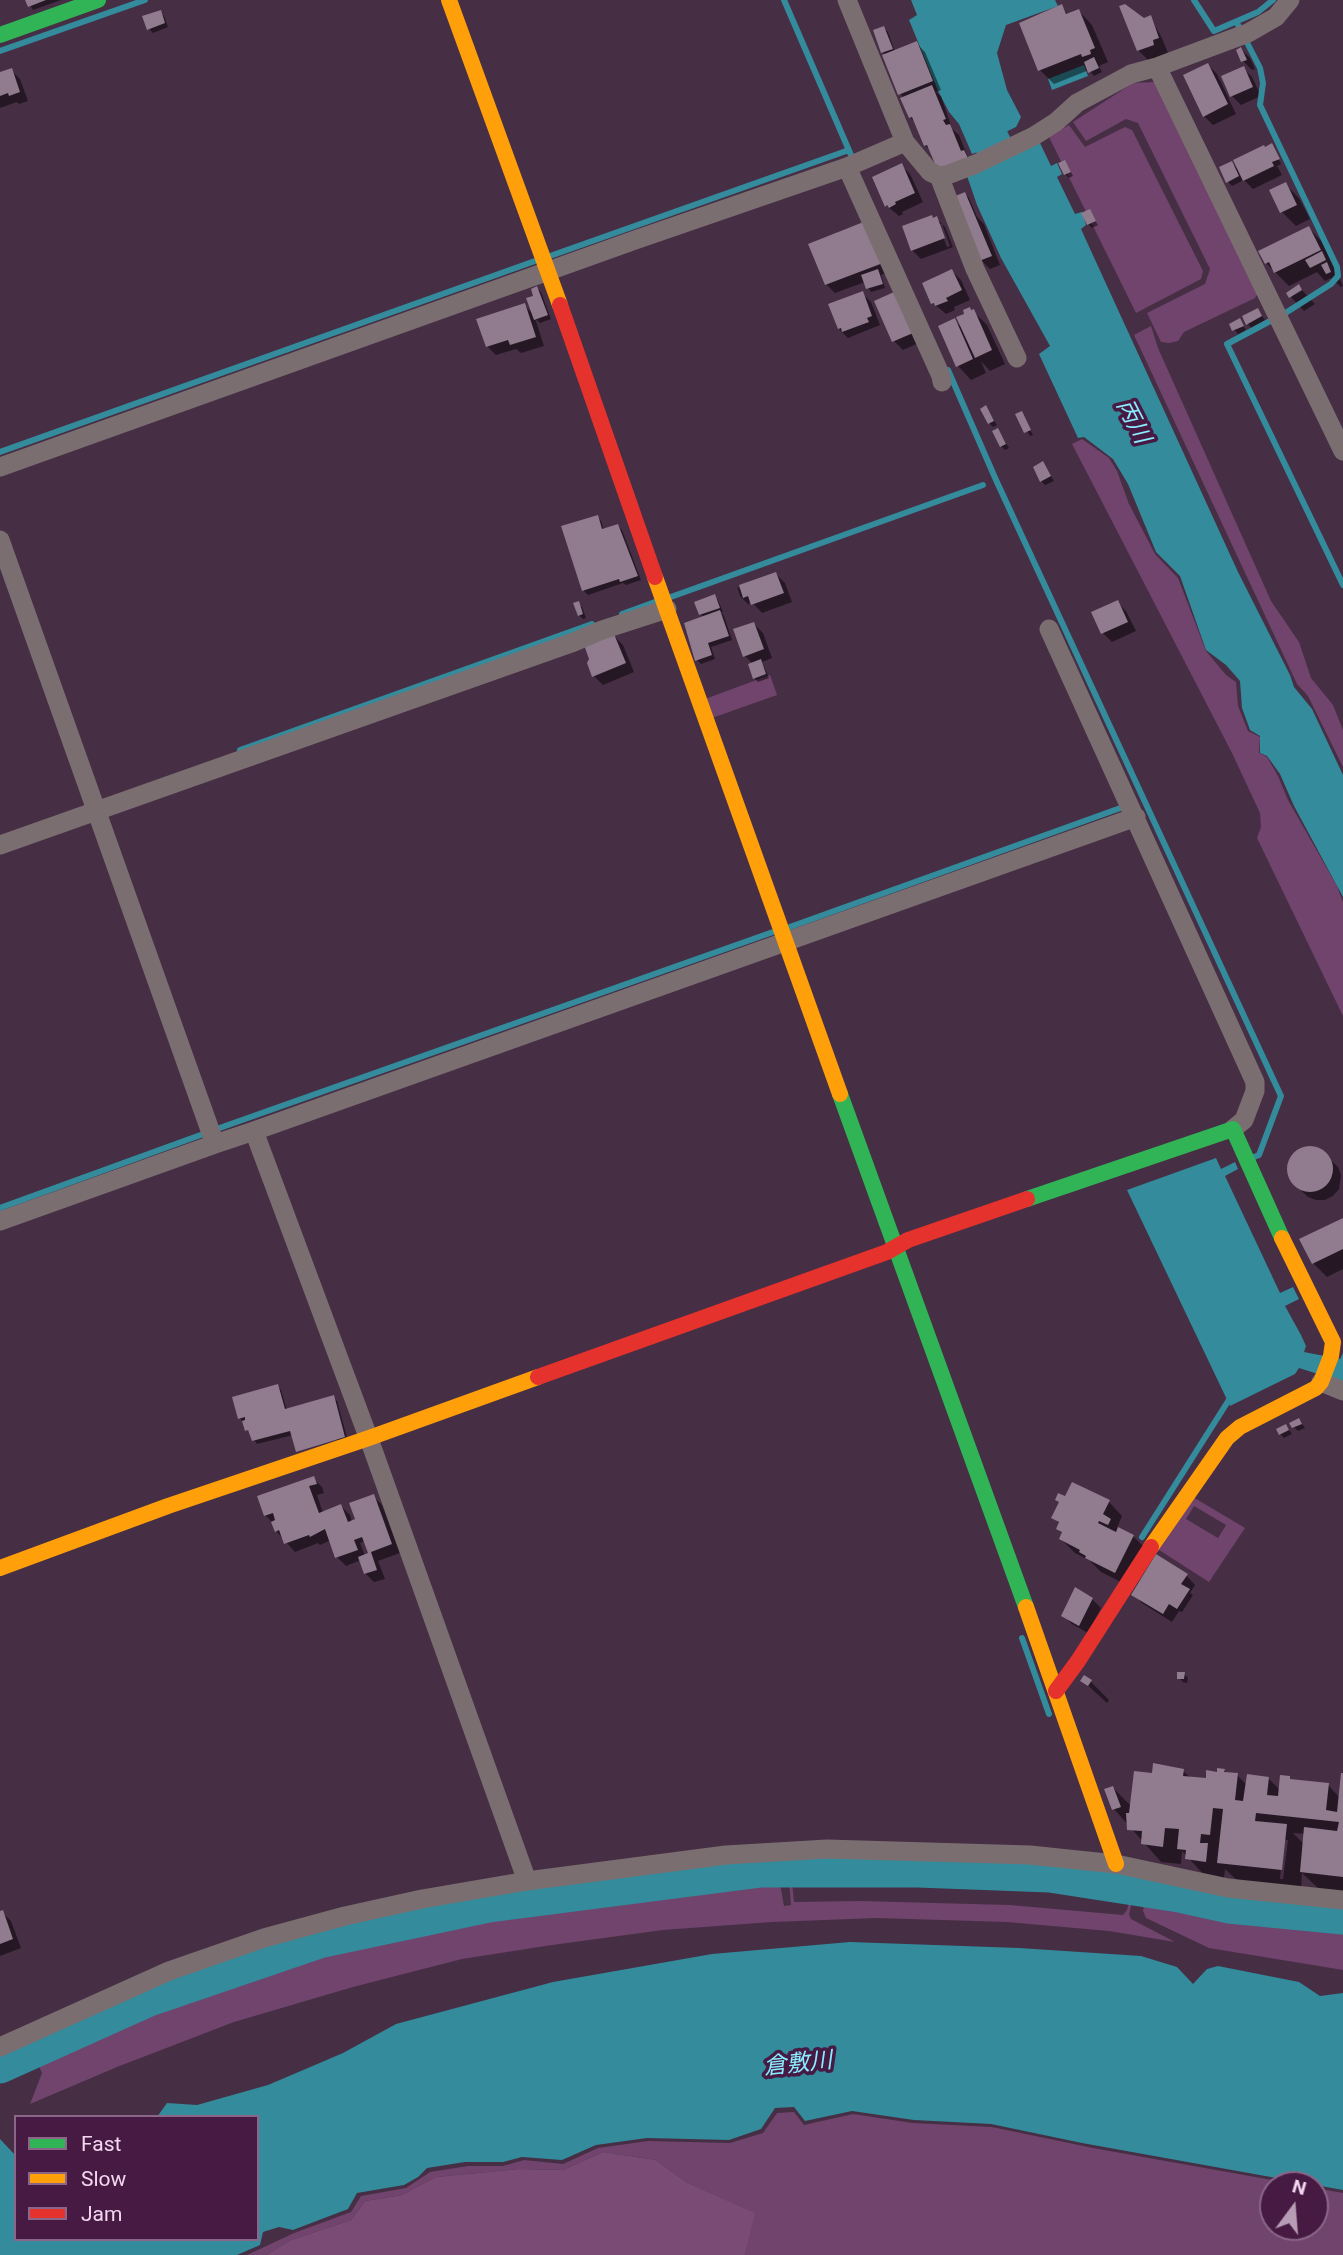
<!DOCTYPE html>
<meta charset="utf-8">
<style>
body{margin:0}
#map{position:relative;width:1343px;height:2255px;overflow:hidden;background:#462e45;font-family:Roboto,sans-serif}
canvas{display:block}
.legend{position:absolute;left:14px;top:2115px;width:245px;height:126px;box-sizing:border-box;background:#461a43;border:2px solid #8b6688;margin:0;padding:9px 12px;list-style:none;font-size:21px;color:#f3d7ef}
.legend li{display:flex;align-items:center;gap:14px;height:35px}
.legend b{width:35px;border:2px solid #8b6688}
.north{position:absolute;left:1259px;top:2171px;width:70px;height:70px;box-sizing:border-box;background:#461a43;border:2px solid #8b6688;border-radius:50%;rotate:16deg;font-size:19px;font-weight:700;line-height:28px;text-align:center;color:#f3d7ef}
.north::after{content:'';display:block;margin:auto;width:24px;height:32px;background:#b69cb4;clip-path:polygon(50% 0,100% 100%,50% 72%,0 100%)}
</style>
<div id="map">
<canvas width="1343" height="2255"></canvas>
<ul class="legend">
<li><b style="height:9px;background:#30b455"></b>Fast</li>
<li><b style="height:9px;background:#ff9f0a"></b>Slow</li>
<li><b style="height:9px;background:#e5322d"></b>Jam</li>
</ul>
<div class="north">N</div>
</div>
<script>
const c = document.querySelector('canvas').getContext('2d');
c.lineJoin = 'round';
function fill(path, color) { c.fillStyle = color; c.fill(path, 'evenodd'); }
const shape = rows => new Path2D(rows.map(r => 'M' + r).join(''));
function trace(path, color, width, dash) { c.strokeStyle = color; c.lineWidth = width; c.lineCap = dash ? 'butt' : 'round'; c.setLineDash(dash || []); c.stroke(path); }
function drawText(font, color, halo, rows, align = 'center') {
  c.font = font + ' Roboto,"Noto Sans JP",sans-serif'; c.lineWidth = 7; c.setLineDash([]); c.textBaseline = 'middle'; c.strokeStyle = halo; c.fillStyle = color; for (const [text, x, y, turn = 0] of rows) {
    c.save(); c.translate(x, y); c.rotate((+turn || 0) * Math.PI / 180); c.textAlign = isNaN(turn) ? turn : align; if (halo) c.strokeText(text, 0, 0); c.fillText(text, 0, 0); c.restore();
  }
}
const green = shape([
 [1156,82,1258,293,1255,298,1184,332,1178,341,1169,343,1161,342,1147,313,1205,284,1210,269,1138,123,1126,119,1086,141,1073,122,1133,83],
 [1069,125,1085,147,1125,127,1132,130,1203,271,1201,279,1136,313,1049,137],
 [1151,326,1158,348,1271,601,1299,642,1311,678,1333,705,1343,730,1343,767,1308,696,1297,684,1134,335],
 [1082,439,1109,458,1117,471,1129,504,1155,554,1178,578,1206,651,1226,675,1236,682,1238,706,1248,731,1260,737,1259,753,1267,757,1278,776,1288,800,1337,886,1343,902,1343,1016,1257,838,1261,827,1260,813,1232,753,1072,444],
 [770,675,777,695,712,718,705,699],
 [1193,1497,1245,1528,1209,1582,1156,1548],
 [1194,1506,1226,1525,1218,1538,1186,1519],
 [779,1878,784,1906,791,1905,789,1881,962,1880,1054,1887,1133,1897,1129,1914,1131,1919,1175,1942,1109,1931,1007,1922,877,1918,772,1922,663,1930,552,1945,462,1959,353,1987,234,2022,117,2067,30,2104,42,2073,37,2061,144,2011,250,1973,328,1948,415,1927,518,1910,700,1884],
 [792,1883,962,1883,1121,1897,1127,1899,1129,1903,1127,1910,1123,1915,1010,1905,860,1901,794,1902],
 [1145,1898,1232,1915,1343,1925,1343,1970,1209,1948,1146,1918,1143,1911],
 [794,2112,804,2125,853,2114,913,2123,992,2127,1093,2148,1300,2185,1273,2185,1273,2227,1315,2227,1315,2188,1343,2193,1343,2255,745,2255,754,2213,686,2182,656,2160,603,2152,563,2170,519,2169,436,2177,402,2195,365,2201,351,2220,291,2240,266,2255,247,2255,294,2233,351,2212,361,2196,406,2188,430,2172,468,2166,503,2166,524,2160,563,2164,598,2148,648,2141,730,2143,763,2133,777,2113]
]);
const forest = shape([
 [603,2152,656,2160,686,2182,755,2213,745,2255,266,2255,291,2240,351,2220,365,2201,402,2195,436,2177,519,2169,563,2170]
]);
const water = shape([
 [911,0,1055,0,1058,6,1006,25,997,53,1007,90,1021,117,1016,127,977,146,978,152,972,154,959,124,949,112,939,93,909,20,917,15],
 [1084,65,1088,76,1052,90,1048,79],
 [1040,143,1051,166,1057,163,1062,174,1057,177,1075,214,1082,212,1086,225,1081,229,1238,572,1290,675,1294,687,1312,709,1343,775,1343,897,1294,806,1280,774,1267,756,1260,753,1260,736,1250,730,1242,708,1240,681,1226,665,1206,650,1180,576,1156,552,1128,484,1113,459,1084,437,1078,438,1039,354,1050,346,1001,258,977,205,967,176],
 [1216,1158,1221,1169,1235,1162,1238,1169,1225,1176,1280,1293,1293,1287,1299,1299,1285,1306,1301,1335,1306,1346,1304,1352,1340,1359,1343,1353,1343,1382,1299,1368,1295,1374,1230,1406,1127,1190],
 [850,1942,1019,1948,1141,1956,1177,1967,1193,1984,1207,1969,1218,1966,1299,1982,1320,1996,1343,1993,1343,2190,1082,2143,991,2124,914,2120,852,2111,805,2121,794,2107,775,2108,761,2129,729,2140,647,2138,596,2145,562,2160,522,2157,503,2162,465,2162,427,2168,418,2177,404,2185,357,2193,348,2209,293,2230,279,2227,263,2232,260,2245,237,2255,0,2255,0,2139,16,2156,16,2239,257,2239,257,2117,157,2117,167,2103,197,2105,268,2085,343,2053,396,2024,553,1982,712,1954]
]);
const shadow = shape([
 [27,0,61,0,33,10],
 [1062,6,1068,15,1079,11,1092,25,1108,62,1099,66,1102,72,1094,76,1089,70,1054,84,1040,70],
 [160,12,164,16,168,27,153,33,149,29],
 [1150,17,1162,38,1172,63,1157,69,1138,50],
 [884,28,888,32,895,52,916,43,925,52,941,90,936,92,941,96,952,129,959,135,967,155,973,161,932,152,925,145,917,124,910,117,886,55,883,52],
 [1241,49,1250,58,1255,69,1252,70,1243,61,1238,50],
 [1208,65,1217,74,1236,114,1213,125,1204,116],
 [1243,68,1252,77,1261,96,1241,105,1232,96,1223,77],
 [11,70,20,79,28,101,19,104,17,102,0,108,0,74],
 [1273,147,1281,164,1277,166,1282,175,1253,189,1244,180,1232,186,1228,182,1231,163,1239,170],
 [1064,163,1068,166,1073,176,1069,178,1065,174],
 [901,165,910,174,923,202,902,212,903,214,899,216,887,206,874,178],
 [1285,184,1299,198,1310,219,1296,226,1282,212,1271,191],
 [965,194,969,198,977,217,984,224,1000,265,990,269,981,260],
 [1089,211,1098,225,1092,228,1088,224],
 [936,218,945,227,953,247,921,259,912,250,933,219],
 [938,224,942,224,950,246,947,247],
 [1309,228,1322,242,1343,286,1341,287,1331,278,1325,281,1317,272,1289,286,1266,263],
 [875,232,890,272,881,275,885,288,871,292,865,282,835,293,826,284,811,245],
 [952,271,961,280,970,300,954,307,955,310,946,314,933,303],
 [1299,287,1315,304,1304,311,1291,297],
 [537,288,541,292,551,319,540,323,535,318,544,346,521,353,516,349,496,355,487,346,524,305,534,315],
 [862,293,871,302,880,325,848,338,839,329],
 [876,302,921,342,903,350,894,341],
 [1258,310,1265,320,1251,328,1248,324],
 [973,311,987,325,1005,364,990,371,981,361,986,373,971,380,958,366,954,320,964,330],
 [1239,320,1246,330,1238,334,1231,325],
 [986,408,997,425,993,427,989,423],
 [1021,413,1033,435,1030,436,1018,415],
 [998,430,1009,448,1005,450,1001,446],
 [1043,464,1054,481,1045,485,1041,481],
 [597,517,601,521,604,530,618,526,622,530,641,580,626,585,623,583,588,595,584,591,563,528],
 [776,574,785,583,792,602,762,613,750,600,749,605,740,596,737,586,743,592],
 [714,596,718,600,723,612,721,612,724,616,732,640,711,647,715,659,701,664,697,660,704,617,700,614],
 [1117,602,1126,611,1136,631,1112,642,1103,633],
 [578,603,582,607,586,618,583,619,579,615],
 [754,624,763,633,772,658,762,662,769,678,758,682,754,678,753,664,745,656],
 [614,636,623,645,634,672,603,685,594,676],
 [1304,1148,1313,1148,1321,1151,1338,1167,1341,1175,1339,1189,1333,1196,1325,1200,1316,1200,1308,1197,1291,1181,1288,1172,1289,1163,1293,1155],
 [1343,1220,1343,1269,1327,1277,1313,1263],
 [277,1386,281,1390,287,1410,333,1397,337,1401,348,1441,293,1435,257,1444,240,1418],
 [1299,1420,1305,1428,1298,1431,1294,1427],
 [1286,1426,1292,1434,1284,1438,1280,1434],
 [313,1478,322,1487,324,1493,317,1495,323,1513,341,1506,350,1515,352,1522,373,1496,382,1505,400,1553,378,1561,385,1579,374,1582,365,1573,361,1560,346,1566,337,1557,331,1540,320,1545,318,1543,295,1552,276,1531,273,1523,265,1515],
 [365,1541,371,1554,365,1556,360,1543],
 [1066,1498,1109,1502,1122,1516,1117,1528,1133,1536,1147,1550,1129,1586,1101,1572,1089,1560,1075,1553,1061,1539,1063,1534,1058,1528,1060,1524,1053,1517,1060,1503],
 [1187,1576,1195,1585,1190,1593,1193,1595,1182,1612,1179,1611,1172,1622,1142,1603,1133,1594],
 [1076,1590,1092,1599,1101,1608,1088,1633,1072,1624,1063,1615],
 [1184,1674,1188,1678,1187,1683,1183,1682,1179,1678],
 [1083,1681,1091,1682,1109,1700,1107,1703],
 [1183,1771,1191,1778,1207,1780,1224,1771,1227,1774,1237,1775,1247,1785,1268,1778,1280,1790,1289,1778,1292,1781,1328,1785,1340,1798,1343,1773,1343,1893,1320,1890,1302,1873,1301,1888,1238,1881,1225,1869,1224,1879,1206,1877,1182,1851,1181,1864,1161,1862,1114,1809,1113,1788,1131,1806,1154,1775],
 [1293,1833,1306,1834,1304,1844],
 [1284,1840,1288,1840,1283,1879,1280,1879],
 [2,1912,11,1921,21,1948,0,1956,0,1913]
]);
const stream = shape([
 [784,0,854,162],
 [1194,0,1214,31,1258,12,1273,0],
 [1237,23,1260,68,1263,83,1260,105,1337,267,1338,276,1331,284,1287,312],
 [0,51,145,0],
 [550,256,849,150],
 [1274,319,1227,344,1343,585],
 [948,370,996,480,1281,1096,1259,1155,1254,1157],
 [0,452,535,261],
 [668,598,983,485],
 [622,614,655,602],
 [240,750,592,624],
 [787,928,1126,806],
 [0,1208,228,1125,773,932],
 [1142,1537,1232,1395],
 [1022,1638,1049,1714],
 [1093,1880,1095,1871],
 [1122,1885,1124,1876]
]);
const river = shape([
 [937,0,977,111,1015,190],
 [0,2065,149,1998,319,1940,489,1904,761,1869,918,1869,1050,1874,1179,1894,1229,1905,1343,1916]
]);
const building = shape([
 [25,0,46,0,28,7],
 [1062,4,1066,14,1079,9,1095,48,1090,50,1091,54,1082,57,1081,54,1038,71,1019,23],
 [1125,4,1144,18,1151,15,1159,38,1153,40,1154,45,1137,51,1119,6],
 [161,10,165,23,147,30,142,16],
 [884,26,893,49,881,53,873,30],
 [917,41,933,81,898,95,882,55],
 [1241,47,1247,60,1241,62,1236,50],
 [1094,57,1099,68,1088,73,1084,62],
 [1208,63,1228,104,1203,117,1183,75],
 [1244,66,1253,87,1230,97,1221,76],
 [12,68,20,92,9,96,8,93,0,96,0,72],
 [932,85,946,119,943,120,946,125,950,124,961,151,964,150,968,158,943,168,935,164,927,145,924,146,912,117,909,118,900,98],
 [1272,143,1280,159,1272,162,1274,166,1243,181,1233,160,1264,145,1265,147],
 [1065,160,1071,172,1064,175,1058,163],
 [1232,161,1239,176,1226,183,1219,167],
 [902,163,915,193,895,202,896,204,889,208,887,205,885,207,872,177],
 [1286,182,1297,205,1280,213,1269,190],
 [965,192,992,256,979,261,953,197],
 [1090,209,1096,221,1087,225,1081,213],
 [932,215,933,218,937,216,945,238,911,251,902,226],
 [866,221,883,263,825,285,808,244],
 [1309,226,1321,250,1274,273,1269,262,1265,264,1258,251],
 [1322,251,1326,260,1310,268,1305,260],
 [1327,262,1331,272,1326,274,1321,265],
 [878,269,883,284,866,289,861,275],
 [952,269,962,290,946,298,948,301,935,306,934,303,931,304,922,283],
 [1299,284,1302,290,1289,298,1286,293],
 [537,286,548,315,534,320,526,298,533,296,531,289],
 [863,291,872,316,867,318,869,322,842,332,841,328,838,329,828,304],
 [894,292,913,333,892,342,874,301],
 [525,303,536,337,510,345,508,340,486,347,476,319],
 [970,307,971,310,974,309,992,350,975,358,956,317,964,314,963,310],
 [1258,308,1262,316,1246,325,1242,316],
 [955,318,973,359,956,367,938,326],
 [1240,318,1244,326,1232,331,1229,324],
 [986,405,994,421,988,424,980,409],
 [1022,411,1031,430,1024,433,1015,414],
 [998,428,1006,444,1000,447,992,431],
 [1043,461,1051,476,1040,482,1033,467],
 [598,515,602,529,618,524,638,576,620,582,619,579,582,591,561,526],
 [776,572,784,593,751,605,748,596,743,598,739,585],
 [715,594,720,608,699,615,694,602],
 [1118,600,1128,622,1101,634,1091,612],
 [579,601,583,614,578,616,573,603],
 [720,610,729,636,708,643,712,655,695,661,684,623],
 [754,622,764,649,743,657,733,629],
 [614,634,626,663,592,677,587,663,589,659,584,645],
 [761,659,766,674,753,679,748,664],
 '1287 1169a23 23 0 1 1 46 0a23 23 0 1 1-46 0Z',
 [1343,1218,1343,1249,1312,1264,1299,1239],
 [278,1384,285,1409,334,1395,345,1437,296,1452,290,1431,252,1441,248,1430,245,1431,242,1421,245,1420,245,1417,238,1419,232,1397],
 [1299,1418,1302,1424,1292,1428,1289,1423],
 [1286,1424,1289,1430,1279,1435,1276,1429],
 [314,1476,317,1484,309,1486,319,1513,341,1504,348,1522,355,1519,349,1503,374,1494,392,1544,371,1552,377,1570,364,1574,358,1557,368,1553,362,1537,354,1540,358,1550,335,1558,325,1529,310,1537,309,1535,284,1544,279,1530,275,1532,271,1522,275,1520,273,1513,264,1516,257,1496],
 [1072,1482,1110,1500,1103,1514,1111,1519,1108,1525,1099,1521,1098,1523,1116,1532,1118,1527,1134,1535,1115,1573,1085,1558,1086,1556,1079,1552,1080,1550,1059,1539,1062,1532,1056,1529,1059,1522,1051,1518,1059,1502,1055,1500,1058,1493,1065,1496],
 [1156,1554,1188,1574,1181,1584,1190,1589,1177,1609,1169,1604,1163,1614,1131,1595],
 [1075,1587,1093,1598,1079,1626,1061,1616],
 [1177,1672,1185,1672,1184,1679,1177,1679],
 [1084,1675,1092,1680,1088,1686,1080,1681],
 [1153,1763,1184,1769,1183,1776,1206,1778,1206,1770,1217,1772,1217,1768,1225,1769,1224,1772,1238,1773,1235,1800,1243,1801,1247,1774,1269,1777,1267,1795,1278,1796,1280,1775,1290,1776,1290,1779,1329,1783,1326,1810,1337,1812,1341,1773,1343,1773,1343,1877,1300,1872,1304,1827,1337,1831,1339,1822,1256,1813,1255,1821,1287,1824,1282,1870,1217,1863,1223,1809,1213,1808,1210,1835,1201,1834,1200,1843,1208,1843,1206,1862,1185,1859,1186,1850,1177,1849,1179,1829,1165,1828,1163,1847,1141,1844,1142,1831,1127,1830,1126,1813,1129,1813,1134,1771,1152,1773],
 [1113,1786,1121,1807,1112,1810,1104,1789],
 [3,1910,13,1939,0,1944,0,1911]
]);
const street = shape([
 [847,0,905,142,930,172,939,176,947,175,976,164,1034,136,1056,122,1077,103,1131,74,1157,67,1248,33,1276,17,1290,0],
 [1157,67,1343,451],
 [847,167,941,376,942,382],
 [939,176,975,269,1017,358],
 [0,467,635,240,847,167,905,142],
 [0,540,215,1144,254,1131,373,1450,527,1881],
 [1049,629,1255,1082,1255,1091,1244,1120,1233,1129],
 [0,845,574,642,602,630,667,609],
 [254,1131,1136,817],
 [0,1221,215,1144],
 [1321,1382,1343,1391],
 [0,2047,169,1971,264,1938,345,1916,422,1899,527,1881,726,1855,827,1849,1030,1855,1116,1864,1228,1888,1343,1900]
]);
const fast = shape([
 [0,35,98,0],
 [840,1094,1026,1607],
 [1027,1199,1233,1129,1282,1238]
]);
const slow = shape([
 [449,0,560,305],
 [655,577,840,1094],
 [1151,1547,1227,1438,1240,1427,1316,1388,1321,1382,1331,1356,1333,1342,1282,1238],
 [0,1568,168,1506,369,1438,538,1377],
 [1026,1607,1116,1864]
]);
const jam = shape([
 [560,305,655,577],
 [538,1377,887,1252,908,1240,1027,1199],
 [1056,1691,1078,1661,1151,1547]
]);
const waterNames = [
 ["丙川",1132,422,63],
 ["倉敷川",798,2065,-6]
];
fill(green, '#70446d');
fill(forest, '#794b75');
fill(water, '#338b9b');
fill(shadow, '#0007');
trace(stream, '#338b9b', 6);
trace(river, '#338b9b', 37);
fill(building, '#907b8f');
trace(street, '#7b6e70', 19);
trace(fast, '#30b455', 16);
trace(slow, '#ff9f0a', 16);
trace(jam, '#e5322d', 16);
drawText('italic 23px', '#89eeff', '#461a43', waterNames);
</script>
